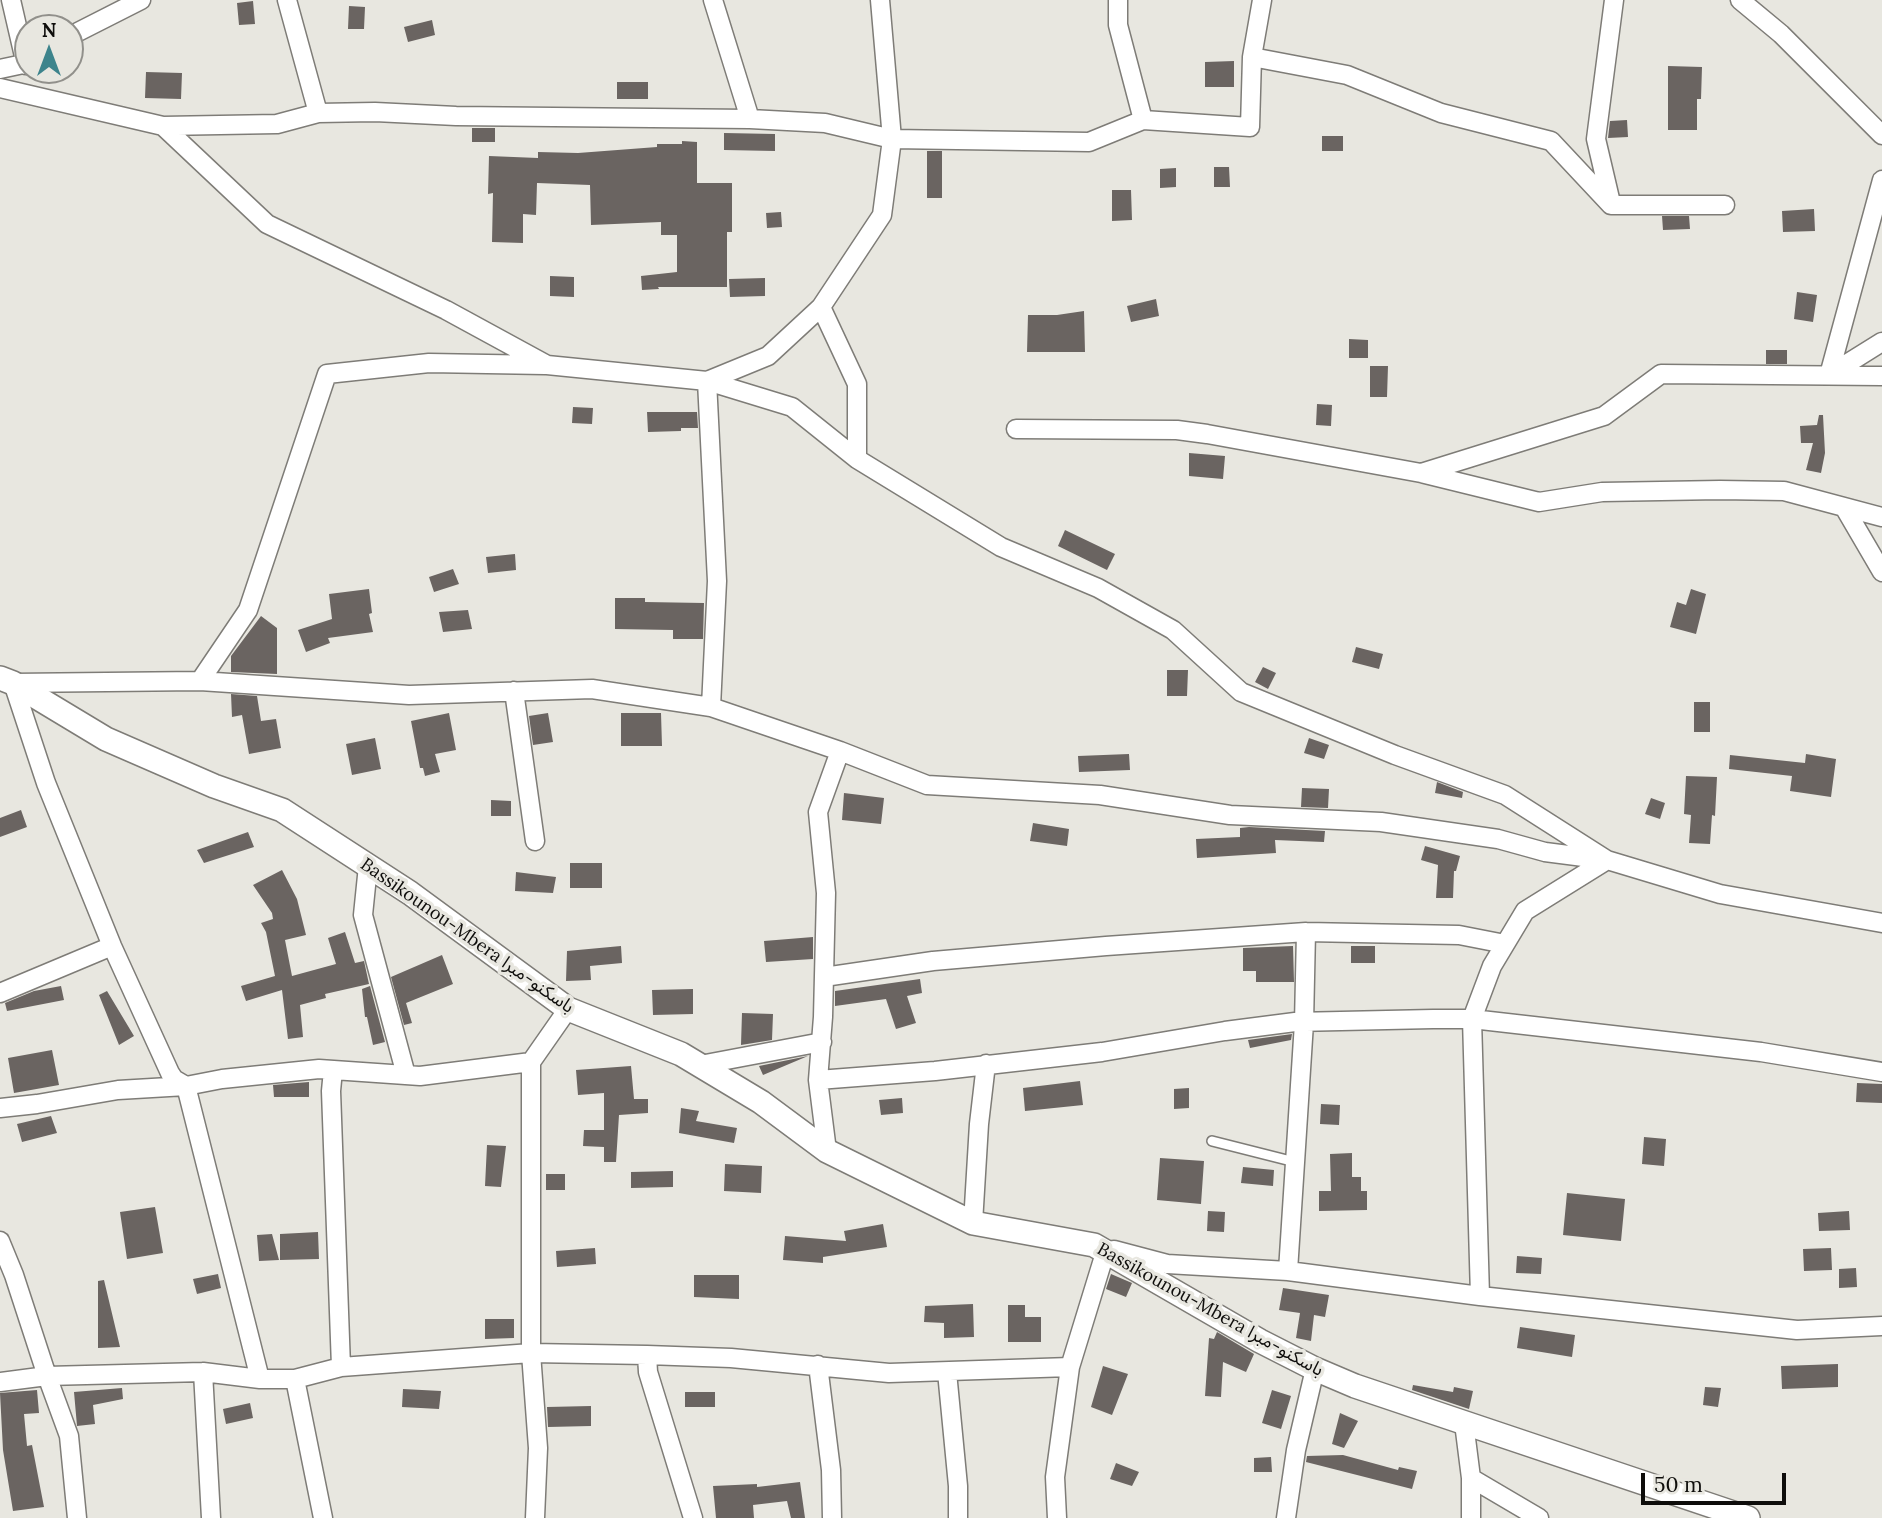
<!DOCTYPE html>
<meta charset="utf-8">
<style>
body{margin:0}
#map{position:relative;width:1882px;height:1518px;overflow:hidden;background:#e8e7e0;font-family:Lora,serif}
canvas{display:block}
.north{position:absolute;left:14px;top:14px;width:70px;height:70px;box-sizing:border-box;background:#e8e7e0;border:2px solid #91908b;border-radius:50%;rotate:0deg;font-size:19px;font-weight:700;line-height:28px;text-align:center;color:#0e0d0b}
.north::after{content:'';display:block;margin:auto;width:24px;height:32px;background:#3d848c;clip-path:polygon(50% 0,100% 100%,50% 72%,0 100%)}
.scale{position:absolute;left:1641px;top:1473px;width:145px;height:32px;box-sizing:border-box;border:4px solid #0e0d0b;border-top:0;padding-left:9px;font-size:21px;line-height:24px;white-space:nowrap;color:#0e0d0b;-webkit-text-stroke:5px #e8e7e0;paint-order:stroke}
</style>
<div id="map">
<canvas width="1882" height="1518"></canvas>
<div class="north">N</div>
<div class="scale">50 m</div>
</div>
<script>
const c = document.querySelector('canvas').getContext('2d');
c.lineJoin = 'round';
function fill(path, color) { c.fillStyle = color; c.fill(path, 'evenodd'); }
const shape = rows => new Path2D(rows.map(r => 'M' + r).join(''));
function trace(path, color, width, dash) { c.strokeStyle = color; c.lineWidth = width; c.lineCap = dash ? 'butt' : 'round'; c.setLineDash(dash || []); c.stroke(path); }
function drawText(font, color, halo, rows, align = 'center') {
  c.font = font + ' Lora,"Noto Sans Arabic",serif'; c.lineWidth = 7; c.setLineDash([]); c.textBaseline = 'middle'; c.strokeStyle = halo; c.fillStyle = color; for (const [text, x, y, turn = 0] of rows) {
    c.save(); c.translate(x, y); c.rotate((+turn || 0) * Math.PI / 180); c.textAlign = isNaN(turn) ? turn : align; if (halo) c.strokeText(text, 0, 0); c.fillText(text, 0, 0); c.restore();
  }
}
const building = shape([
 [253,1,255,24,239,25,237,3],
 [349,6,365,7,364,29,348,29],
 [432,20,435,35,408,42,404,27],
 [1234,61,1234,87,1205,87,1205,62],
 [1668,66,1702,67,1701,99,1697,99,1697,130,1668,130],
 [146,72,182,73,181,99,145,98],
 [617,82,648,82,648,99,617,99],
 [1627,120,1628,137,1608,138,1610,121],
 [472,128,495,128,495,142,472,142],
 [724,133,775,134,775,151,724,150],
 [1322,136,1343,136,1343,151,1322,151],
 [682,141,697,142,697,183,732,183,732,232,727,232,727,287,658,287,659,289,642,290,641,276,677,272,677,235,661,235,661,222,591,225,590,185,537,183,536,215,523,214,523,243,492,242,493,193,488,194,489,156,538,158,538,152,578,153,657,147,657,144,682,144],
 [927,151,942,151,942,198,927,198],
 [1214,167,1229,167,1230,187,1214,187],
 [1176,168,1176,187,1160,188,1160,169],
 [1112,190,1131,190,1132,220,1112,221],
 [1814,209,1815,231,1783,232,1782,211],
 [781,212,782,227,767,228,766,213],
 [1662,216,1689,216,1690,229,1663,230],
 [550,276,574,277,574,297,550,296],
 [765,278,765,296,730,297,729,279],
 [1797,292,1817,295,1813,322,1794,319],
 [1156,299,1159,316,1131,322,1127,306],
 [1084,311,1085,352,1027,352,1028,315,1057,315],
 [1349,339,1368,340,1368,358,1349,358],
 [1766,350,1787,350,1787,364,1766,364],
 [1370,366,1388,366,1387,397,1370,397],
 [1317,404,1332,405,1331,426,1316,425],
 [573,407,593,408,592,424,572,423],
 [647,412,697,412,698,428,681,428,681,431,648,432],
 [1819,415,1823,415,1825,453,1821,473,1806,470,1813,443,1801,443,1800,426,1817,425],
 [1189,453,1225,456,1223,479,1189,476],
 [1065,530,1115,554,1107,570,1058,546],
 [515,554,516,570,488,573,486,557],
 [453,569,459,584,434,592,429,577],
 [369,589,372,613,369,614,373,632,328,638,330,643,306,652,298,630,332,619,329,594],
 [1691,589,1706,594,1696,634,1670,627,1677,602,1686,605],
 [615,598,645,598,645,602,704,603,703,639,673,639,673,630,615,629],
 [468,610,472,629,443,632,439,612],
 [261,616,277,628,277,674,231,672,231,656],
 [1356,647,1383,654,1379,669,1352,662],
 [1263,667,1276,673,1268,689,1255,682],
 [1167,670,1188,670,1187,696,1167,696],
 [231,694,257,696,261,721,276,719,281,748,249,754,242,715,232,717],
 [1694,702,1710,702,1710,732,1694,732],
 [449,713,456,750,435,754,440,772,425,776,423,768,420,768,411,721],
 [548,713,553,742,533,745,529,716],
 [621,713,661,713,662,746,621,746],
 [375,738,381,769,352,775,346,744],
 [1309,738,1329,745,1324,759,1304,753],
 [1129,754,1130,770,1079,772,1078,756],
 [1806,754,1836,759,1831,797,1790,791,1792,776,1729,769,1730,755,1805,763],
 [1686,776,1717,777,1715,816,1712,815,1710,844,1689,843,1691,815,1684,814],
 [1437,782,1463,792,1462,798,1435,793],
 [1302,788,1329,789,1328,808,1301,807],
 [844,793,884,798,881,824,842,820],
 [1651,798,1665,803,1660,819,1645,814],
 [491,800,511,801,511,816,491,816],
 [21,810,27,827,0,837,0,818],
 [1033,823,1069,829,1067,846,1030,841],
 [1249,827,1325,831,1324,842,1275,840,1276,853,1197,858,1196,839,1240,837,1240,828],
 [248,832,254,847,204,863,197,850],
 [1425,846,1460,856,1456,871,1454,871,1453,898,1436,898,1438,865,1421,860],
 [570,863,602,863,602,888,570,888],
 [282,870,297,899,306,935,285,940,292,976,336,964,328,938,345,932,355,963,364,961,369,984,325,994,326,998,300,1005,303,1037,288,1039,282,990,246,1001,241,986,275,976,266,932,261,923,273,919,272,913,253,885],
 [516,872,556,877,553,893,515,891],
 [813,937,813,959,766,962,764,941],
 [621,946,622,963,590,966,591,980,566,981,567,951],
 [1293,946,1294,982,1256,982,1256,971,1243,971,1243,948],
 [1351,946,1375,946,1375,963,1351,963],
 [442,955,453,984,406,1003,412,1023,404,1025,391,977],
 [920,979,922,993,907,996,916,1023,896,1029,886,999,835,1006,835,991],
 [61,986,64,1000,7,1011,5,1003,34,991],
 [370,986,385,1042,373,1045,367,1017,365,1017,362,989],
 [693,989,693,1014,653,1015,652,990],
 [107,991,134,1036,119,1045,99,995],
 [742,1013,773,1014,772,1040,741,1045],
 [1292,1034,1291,1040,1250,1048,1248,1040],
 [52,1050,59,1085,14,1093,8,1058],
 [808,1056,763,1075,759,1066],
 [631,1066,634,1099,648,1099,648,1113,619,1115,616,1162,604,1162,604,1147,583,1146,584,1130,604,1130,604,1093,578,1095,576,1070],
 [1080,1081,1083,1105,1025,1111,1023,1088],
 [309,1082,309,1097,274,1097,273,1085],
 [1857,1083,1882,1084,1882,1103,1856,1102],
 [1189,1088,1189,1108,1174,1109,1174,1089],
 [902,1098,903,1113,881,1115,879,1100],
 [1321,1104,1340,1105,1339,1125,1320,1124],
 [681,1108,699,1111,696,1121,737,1128,734,1143,679,1133],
 [51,1116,57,1133,22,1142,17,1124],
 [1644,1137,1666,1139,1664,1166,1642,1164],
 [487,1145,506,1146,501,1187,485,1186],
 [1352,1153,1352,1177,1361,1177,1361,1191,1367,1191,1367,1210,1319,1211,1319,1191,1331,1191,1330,1154],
 [1160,1158,1204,1161,1201,1204,1157,1200],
 [725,1164,762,1166,761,1193,724,1191],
 [1243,1167,1274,1170,1273,1186,1241,1183],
 [673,1171,673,1187,631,1188,631,1172],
 [546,1174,565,1174,565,1190,546,1190],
 [1567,1193,1625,1199,1621,1241,1563,1235],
 [155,1207,163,1253,127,1259,120,1212],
 [1208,1211,1225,1212,1224,1232,1207,1231],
 [1849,1211,1850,1230,1819,1231,1818,1213],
 [883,1224,887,1247,823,1257,823,1263,783,1260,785,1236,846,1241,844,1231],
 [318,1232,319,1259,280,1260,280,1234],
 [272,1234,279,1260,259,1261,257,1235],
 [595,1248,596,1264,557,1267,556,1251],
 [1831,1248,1832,1270,1804,1271,1803,1249],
 [1517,1256,1542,1258,1541,1274,1516,1273],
 [1856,1268,1857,1287,1839,1288,1839,1269],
 [218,1274,221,1288,197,1294,193,1279],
 [1111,1274,1132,1283,1126,1297,1106,1289],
 [694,1275,739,1275,739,1299,694,1297],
 [104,1280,120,1347,98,1348,98,1281],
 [1283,1288,1329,1295,1325,1317,1314,1315,1311,1341,1296,1338,1300,1313,1279,1310],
 [973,1304,974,1337,944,1338,944,1323,924,1322,925,1306],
 [1008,1305,1025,1305,1025,1317,1041,1317,1041,1342,1008,1342],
 [485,1319,514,1319,514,1338,485,1339],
 [1520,1327,1575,1335,1572,1357,1517,1348],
 [1217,1332,1254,1354,1246,1372,1223,1362,1221,1397,1205,1396,1209,1338,1214,1339],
 [1838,1364,1838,1387,1782,1389,1781,1366],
 [1103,1366,1128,1374,1112,1415,1091,1407],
 [1413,1385,1453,1392,1454,1387,1473,1391,1469,1409,1412,1390],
 [1705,1387,1721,1388,1718,1407,1703,1405],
 [122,1388,123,1399,93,1405,95,1424,77,1426,74,1392],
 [403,1389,441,1391,439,1409,402,1407],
 [37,1390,39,1413,24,1414,27,1446,32,1445,44,1507,13,1511,3,1450,0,1393],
 [1272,1390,1291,1396,1281,1429,1262,1423],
 [685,1392,715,1392,715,1407,685,1407],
 [250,1403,253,1418,226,1424,223,1409],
 [591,1406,591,1426,548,1427,547,1407],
 [1340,1413,1358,1421,1344,1448,1332,1444],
 [1343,1455,1398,1470,1399,1467,1417,1471,1412,1489,1306,1462,1307,1456],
 [1271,1457,1272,1472,1254,1472,1254,1458],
 [1116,1463,1139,1472,1132,1486,1110,1479],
 [800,1482,805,1518,791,1518,787,1501,753,1505,754,1518,716,1518,713,1486,757,1484,757,1487]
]);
const service = shape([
 [1212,1141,1295,1162]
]);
const minor = shape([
 [11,0,26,65],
 [287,0,318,113],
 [713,0,750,119,825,123,892,139,1089,142,1143,120,1250,127,1252,57,1347,75,1441,113,1551,141,1611,205,1725,205],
 [1118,0,1118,25,1143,120],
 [1740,0,1781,34,1882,135],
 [70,36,141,0],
 [1252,57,1262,0],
 [0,69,28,63],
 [0,88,163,126,267,224,446,310,547,365,707,381,792,407,857,459,1001,547,1098,588,1173,630,1241,692,1395,755,1505,795,1607,860,1720,894,1882,923],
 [163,126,277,124,318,113,375,112,456,116,750,119],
 [1611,203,1596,139,1614,0],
 [821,307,857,384,857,459],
 [1829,375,1882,180],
 [1829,375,1882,342],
 [707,381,768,356,821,307,882,215,892,139,880,0],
 [707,381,717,581,711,707],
 [1016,429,1177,430,1207,434,1421,473,1539,502,1602,492,1720,490,1784,491,1882,517],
 [1421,473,1604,416,1661,374,1882,376],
 [1844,507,1882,572],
 [200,681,248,610,327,374,429,363,545,365],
 [514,691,535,841],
 [368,866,363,915,406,1075],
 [824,977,933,961,1106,946,1306,932,1459,935,1505,944],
 [0,993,112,946],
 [531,1062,531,1353,647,1355,648,1372,693,1518],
 [700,1065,822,1042],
 [333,1070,331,1091,341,1367],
 [818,1080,935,1071,1102,1052,1225,1031,1295,1022,1433,1019,1472,1019,1761,1052,1882,1072],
 [0,1108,37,1104,118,1090,186,1086,222,1079,319,1069,420,1076,531,1062,568,1009],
 [827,1151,818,1080,823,1017,826,893,818,812,840,751],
 [973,1223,979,1124,986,1064],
 [0,1241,14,1275,47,1376,69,1436,77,1518],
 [1114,1250,1167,1264,1288,1271,1480,1296,1797,1330,1882,1326],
 [1288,1271,1304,1023,1306,932],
 [1480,1296,1472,1019,1492,966,1525,911,1607,860],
 [647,1355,731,1358,889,1373,1070,1367],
 [818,1365,831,1470,832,1518],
 [203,1372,211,1518],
 [947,1372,958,1486,958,1518],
 [260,1379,186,1086,174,1079,170,1073,112,946,46,783,13,683,200,681,409,695,592,689,711,707,840,751,927,785,1100,795,1230,815,1381,822,1498,839,1545,852,1607,860],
 [295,1379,323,1518],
 [0,1382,47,1376,203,1372,260,1379,295,1379,341,1367,531,1353,538,1448,535,1518],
 [1464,1423,1471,1478,1471,1518],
 [1471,1478,1539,1518],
 [1057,1518,1055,1477,1070,1367,1105,1253],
 [1286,1518,1296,1450,1315,1369]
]);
const tertiary = shape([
 [0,678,13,683,106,739,214,786,282,810,410,893,568,1009,681,1054,761,1102,827,1151,973,1223,1094,1245,1260,1341,1315,1369,1355,1386,1748,1518]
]);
const streetNames = [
 ["Bassikounou-Mbera باسكنو-مبرا",467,936,35],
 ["Bassikounou-Mbera باسكنو-مبرا",1210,1310,29]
];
fill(building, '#6a6461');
trace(service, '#7e7c77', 12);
trace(minor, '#7e7c77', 21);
trace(tertiary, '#7e7c77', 26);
trace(service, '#fff', 9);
trace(minor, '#fff', 18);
trace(tertiary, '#fff', 23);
drawText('18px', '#0e0d0b', '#e8e7e0', streetNames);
</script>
